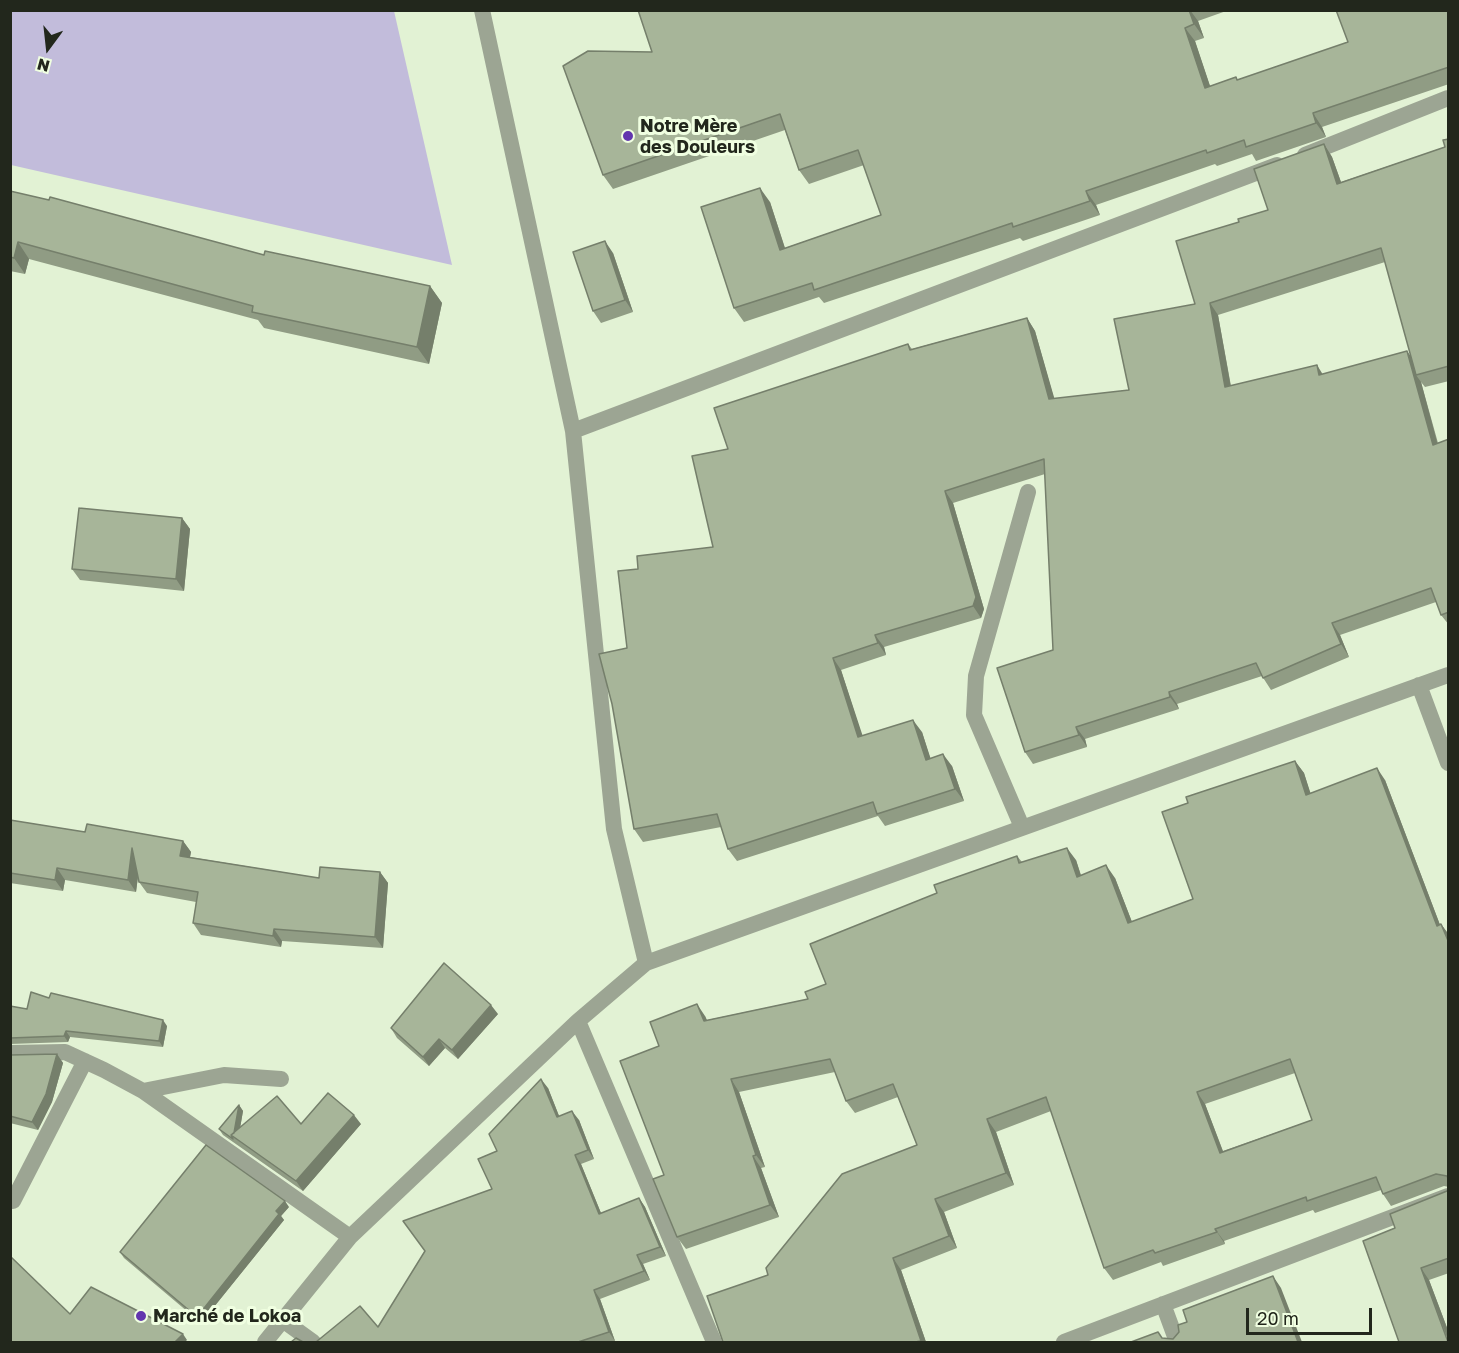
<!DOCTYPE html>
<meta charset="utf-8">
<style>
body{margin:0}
#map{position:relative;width:1459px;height:1353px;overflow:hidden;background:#e2f2d4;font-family:"Golos Text",sans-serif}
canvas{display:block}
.frame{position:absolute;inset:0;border:12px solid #22271c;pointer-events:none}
.north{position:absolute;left:18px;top:18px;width:60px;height:60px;-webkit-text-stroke:4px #f0ffe1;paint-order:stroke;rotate:195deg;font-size:16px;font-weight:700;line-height:24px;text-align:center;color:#22271c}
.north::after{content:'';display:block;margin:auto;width:21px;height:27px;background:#22271c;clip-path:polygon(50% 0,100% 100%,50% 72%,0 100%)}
.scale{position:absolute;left:1246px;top:1308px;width:126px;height:27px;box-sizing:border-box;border:3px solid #22271c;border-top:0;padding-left:8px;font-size:18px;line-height:21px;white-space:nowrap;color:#22271c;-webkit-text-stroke:4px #f0ffe1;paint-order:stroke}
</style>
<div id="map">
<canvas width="1459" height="1353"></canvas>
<div class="frame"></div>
<div class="north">N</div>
<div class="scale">20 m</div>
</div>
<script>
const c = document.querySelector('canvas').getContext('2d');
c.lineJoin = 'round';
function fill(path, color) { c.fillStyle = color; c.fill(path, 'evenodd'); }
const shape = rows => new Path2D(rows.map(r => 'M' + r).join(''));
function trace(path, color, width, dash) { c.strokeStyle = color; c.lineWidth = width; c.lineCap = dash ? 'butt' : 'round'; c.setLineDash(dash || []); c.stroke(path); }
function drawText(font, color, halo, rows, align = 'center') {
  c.font = font + ' "Golos Text",sans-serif'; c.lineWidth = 6; c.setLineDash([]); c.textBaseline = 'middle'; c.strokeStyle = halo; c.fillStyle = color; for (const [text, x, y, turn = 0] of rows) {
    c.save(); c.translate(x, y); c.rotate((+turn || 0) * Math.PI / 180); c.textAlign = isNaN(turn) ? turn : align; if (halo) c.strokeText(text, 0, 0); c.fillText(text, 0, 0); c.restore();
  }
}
const green = shape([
 [11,10,394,11,452,265,11,165]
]);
const service = shape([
 [1022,827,974,715,976,676,1028,492],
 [284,1321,313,1342]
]);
const minor = shape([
 [482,10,573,431,614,829,646,963],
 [1305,155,1448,98],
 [573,431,1277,165],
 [1419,685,1448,763],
 [578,1021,714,1342],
 [10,1053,65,1052,104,1070,143,1091,350,1237],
 [143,1091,224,1075,281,1079],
 [13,1201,85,1061],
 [1163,1304,1177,1342],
 [265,1342,350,1237,578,1021,646,963,1448,675],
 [1064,1342,1448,1196]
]);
const wall = shape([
 [638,10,1229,10,1198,21,1204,38,1195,41,1210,86,1236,77,1238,80,1449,10,1449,84,1322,127,1326,137,1256,161,1252,154,1217,166,1215,164,1096,205,1100,215,1023,241,1020,238,824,303,819,297,744,322,734,308,770,202,785,248,881,215,864,165,809,184,799,170,785,130,613,189,603,175,652,52],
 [1449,139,1449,381,1425,387,1421,382,1438,443,1449,439,1449,625,1441,615,1436,602,1340,635,1349,657,1271,690,1262,676,1177,704,1179,709,1085,739,1087,747,1033,764,1025,752,1053,650,1045,474,953,503,984,609,981,618,884,647,886,655,841,670,862,736,922,732,930,758,952,766,964,801,885,826,878,816,737,861,728,849,721,827,643,842,634,829,627,648,638,569,713,547,728,449,908,344,912,349,1027,318,1035,331,1054,399,1129,390,1195,304,1239,222,1268,210,1324,144,1332,157,1341,182,1445,147],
 [1385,262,1411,356,1323,374,1231,386,1218,315],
 [10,191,264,255,430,286,442,303,429,364,264,328,258,320,29,259,25,274,10,271],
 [613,253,633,312,601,323,593,311],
 [182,518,190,529,184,591,80,580,72,569],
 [1295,761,1304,773,1310,793,1385,780,1440,925,1441,924,1449,935,1449,1187,1444,1186,1391,1206,1383,1194,1381,1190,1315,1213,1313,1210,1224,1241,1225,1244,1163,1266,1161,1262,1113,1280,1104,1268,1051,1111,996,1132,1014,1185,944,1212,957,1248,901,1270,926,1342,723,1342,768,1275,917,1145,898,1097,855,1113,846,1101,835,1072,739,1092,765,1167,761,1168,779,1217,686,1249,677,1237,664,1175,659,1046,705,1016,707,1020,808,999,937,893,1017,856,1022,862,1076,860,1081,875,1115,878,1132,922,1193,899,1188,803],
 [1295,1073,1312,1120,1223,1151,1205,1104],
 [10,820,85,832,183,841,191,852,190,857,319,878,380,872,388,883,383,948,282,941,281,947,201,935,193,923,196,902,147,893,139,882,138,877,136,892,65,880,63,891,10,883],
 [10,1006,27,1009,167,1026,163,1047,70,1037,68,1042,10,1044],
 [498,1014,458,1059,445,1048,429,1066,397,1038,391,1028],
 [57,1054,63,1063,52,1102,38,1130,10,1123,10,1055],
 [548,1088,559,1116,579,1120,594,1159,581,1164,601,1213,639,1198,645,1207,666,1256,643,1264,650,1280,600,1299,615,1341,610,1342,316,1342,378,1327,492,1189,497,1151],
 [239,1105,243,1111,240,1128,301,1124,361,1124,303,1191,223,1135,219,1129],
 [1449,1188,1449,1273,1429,1280,1449,1333,1449,1342,1395,1228,1447,1191],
 [289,1207,281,1216,284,1220,201,1323,124,1258,120,1252]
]);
const shadedWall = shape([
 [1189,10,1190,10,1198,21,1204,38,1194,24],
 [1185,28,1195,41,1215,101,1205,88],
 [1313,113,1322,127,1326,137,1316,123],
 [1324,144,1332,157,1346,196,1337,184],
 [760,188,770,202,790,264,780,250],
 [1086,191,1096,205,1100,215,1090,201],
 [605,241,613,253,633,312,625,300],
 [18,242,29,259,25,274,14,258],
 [430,286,442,303,429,364,417,347],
 [1210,303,1218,315,1233,399,1225,387],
 [1027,318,1035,331,1058,411,1049,399],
 [1407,351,1416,363,1416,375,1421,382,1441,457,1433,445],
 [1317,365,1325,378,1319,375],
 [945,491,953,503,984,609,981,618,973,606],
 [182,518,190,529,184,591,176,579],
 [1332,623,1340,635,1349,657,1341,644],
 [875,635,884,647,886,655,878,643],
 [833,658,841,670,867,749,858,737],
 [1169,692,1177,704,1179,709,1170,697],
 [913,720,922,732,935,772,926,760],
 [1076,727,1085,739,1087,747,1079,735],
 [943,754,952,766,964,801,955,789],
 [1295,761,1304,773,1315,807,1306,795],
 [1377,768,1385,780,1445,938,1437,926],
 [183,841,191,852,188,867,180,856],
 [132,848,140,860,136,892,128,880],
 [1067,848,1076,860,1085,889,1077,877],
 [1106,865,1115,878,1137,935,1128,923],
 [57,868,65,880,63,891,55,880],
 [380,872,388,883,383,948,375,937],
 [1441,924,1449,935,1449,943],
 [274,929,282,941,281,947,273,936],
 [697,1004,705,1016,712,1033,704,1021],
 [491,1005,498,1014,458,1059,452,1050],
 [163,1020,167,1026,163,1047,159,1041],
 [66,1031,70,1037,68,1042,64,1036],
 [439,1039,445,1048,429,1066,423,1057],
 [57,1054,63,1063,52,1102,38,1130,32,1122],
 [541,1079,548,1088,563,1126,557,1117],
 [731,1079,739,1092,765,1167,756,1155],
 [1197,1092,1205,1104,1228,1165,1220,1153],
 [239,1105,243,1111,238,1140,233,1137],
 [572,1111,579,1120,594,1159,588,1150],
 [354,1115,361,1124,303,1191,296,1181],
 [987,1119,996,1132,1014,1185,1006,1173],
 [575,1155,581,1164,605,1223,599,1214],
 [753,1156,761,1168,779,1217,770,1205],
 [639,1198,645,1207,666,1256,660,1247],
 [935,1199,944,1212,957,1248,949,1236],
 [285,1201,289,1207,281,1216,284,1220,201,1323,197,1317,276,1211],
 [1215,1229,1224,1241,1225,1244],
 [637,1255,643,1264,650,1280,644,1271],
 [893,1258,901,1270,926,1342,922,1342,921,1341],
 [1421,1268,1429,1280,1449,1333,1449,1342],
 [1273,1276,1281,1288,1302,1342,1298,1342],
 [594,1290,600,1299,615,1341,609,1332],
 [183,1334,187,1340,185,1342,175,1342]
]);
const building = shape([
 [638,10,1189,10,1194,24,1185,28,1205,88,1236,77,1237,80,1348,42,1336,10,1449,10,1449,67,1313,113,1316,123,1246,147,1244,140,1207,153,1206,150,1086,191,1090,201,1013,227,1012,223,814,290,812,283,734,308,701,207,760,188,780,250,881,215,858,150,799,170,780,114,603,175,563,66,588,51,652,52,638,10],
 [1449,139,1449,366,1416,375,1381,248,1210,303,1225,387,1317,365,1319,375,1407,351,1433,445,1449,439,1449,612,1441,615,1431,588,1332,623,1341,644,1263,678,1256,663,1169,692,1170,697,1076,727,1079,735,1025,752,997,668,1053,650,1044,459,945,491,976,597,973,606,875,635,878,643,833,658,858,737,913,720,926,760,943,754,955,789,877,814,873,802,728,849,717,814,634,829,612,704,599,654,627,648,618,571,638,569,637,556,713,547,692,456,728,449,714,408,908,344,910,350,1027,318,1049,399,1129,390,1114,319,1195,304,1176,241,1239,222,1238,219,1268,210,1254,169,1324,144,1337,184,1445,147,1443,140,1449,139],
 [10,191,49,200,50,197,264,255,265,251,430,286,417,347,252,312,253,306,18,242,14,258,10,257,10,191],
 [605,241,625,300,593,311,573,252,605,241],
 [79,508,182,518,176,579,72,569,79,508],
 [1295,761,1306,795,1377,768,1437,926,1441,924,1449,943,1449,1181,1447,1176,1436,1174,1383,1194,1376,1177,1307,1201,1306,1197,1215,1229,1217,1232,1155,1253,1153,1250,1104,1268,1046,1097,987,1119,1006,1173,935,1199,949,1236,893,1258,921,1341,915,1342,723,1342,707,1296,768,1275,766,1268,842,1174,917,1145,893,1084,846,1101,830,1059,731,1079,756,1155,753,1156,770,1205,677,1237,653,1179,664,1175,620,1061,659,1046,650,1022,697,1004,704,1021,808,999,805,992,826,984,810,944,937,893,934,885,1017,856,1019,863,1067,848,1077,877,1106,865,1128,923,1193,899,1162,812,1188,803,1186,797,1295,761],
 [1290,1059,1312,1120,1220,1153,1197,1092,1290,1059],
 [10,820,85,832,87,824,183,841,180,856,319,878,320,867,380,872,375,937,274,929,273,936,193,923,198,892,139,882,132,848,128,880,57,868,55,880,10,873,10,820],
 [444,963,491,1005,452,1050,439,1039,423,1057,391,1028,444,963],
 [31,992,49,998,51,993,163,1020,159,1041,66,1031,64,1036,10,1038,10,1006,27,1009,31,992],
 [57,1054,46,1094,32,1122,10,1116,10,1055,57,1054],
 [541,1079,557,1117,572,1111,588,1150,575,1155,599,1214,639,1198,660,1247,637,1255,644,1271,594,1290,609,1332,578,1342,316,1342,360,1306,378,1327,425,1251,403,1221,492,1189,478,1159,497,1151,489,1134,541,1079],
 [328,1093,354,1115,296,1181,231,1135,277,1096,301,1124,328,1093],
 [239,1105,234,1133,231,1135,233,1139,219,1129,239,1105],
 [206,1145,285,1201,276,1211,279,1214,197,1317,120,1252,206,1145],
 [1449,1188,1449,1258,1421,1268,1448,1342,1399,1342,1363,1241,1395,1228,1390,1214,1447,1191,1449,1188],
 [10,1256,70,1314,91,1287,183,1334,175,1342,10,1342,10,1256],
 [1273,1276,1298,1342,1131,1342,1158,1332,1162,1338,1173,1339,1179,1332,1178,1325,1187,1322,1183,1310,1273,1276],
 [296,1338,303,1342,291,1342,296,1338]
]);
const markers = [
 [628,136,6,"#6236ae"],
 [141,1316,6,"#6236ae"]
];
const poiNames = [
 ["Notre Mère",640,126],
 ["des Douleurs",640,147],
 ["Marché de Lokoa",153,1316]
];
fill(green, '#c2bcdb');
trace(service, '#9ca593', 16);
trace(minor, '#9ca593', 16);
fill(wall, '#909c84');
fill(shadedWall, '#757f6b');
fill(building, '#a7b599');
trace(building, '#757f6b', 1.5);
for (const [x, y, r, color] of markers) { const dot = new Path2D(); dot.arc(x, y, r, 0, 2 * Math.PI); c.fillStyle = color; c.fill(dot); trace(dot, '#f0ffe1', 2); }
drawText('bold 18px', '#22271c', '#f0ffe1', poiNames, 'left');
</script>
